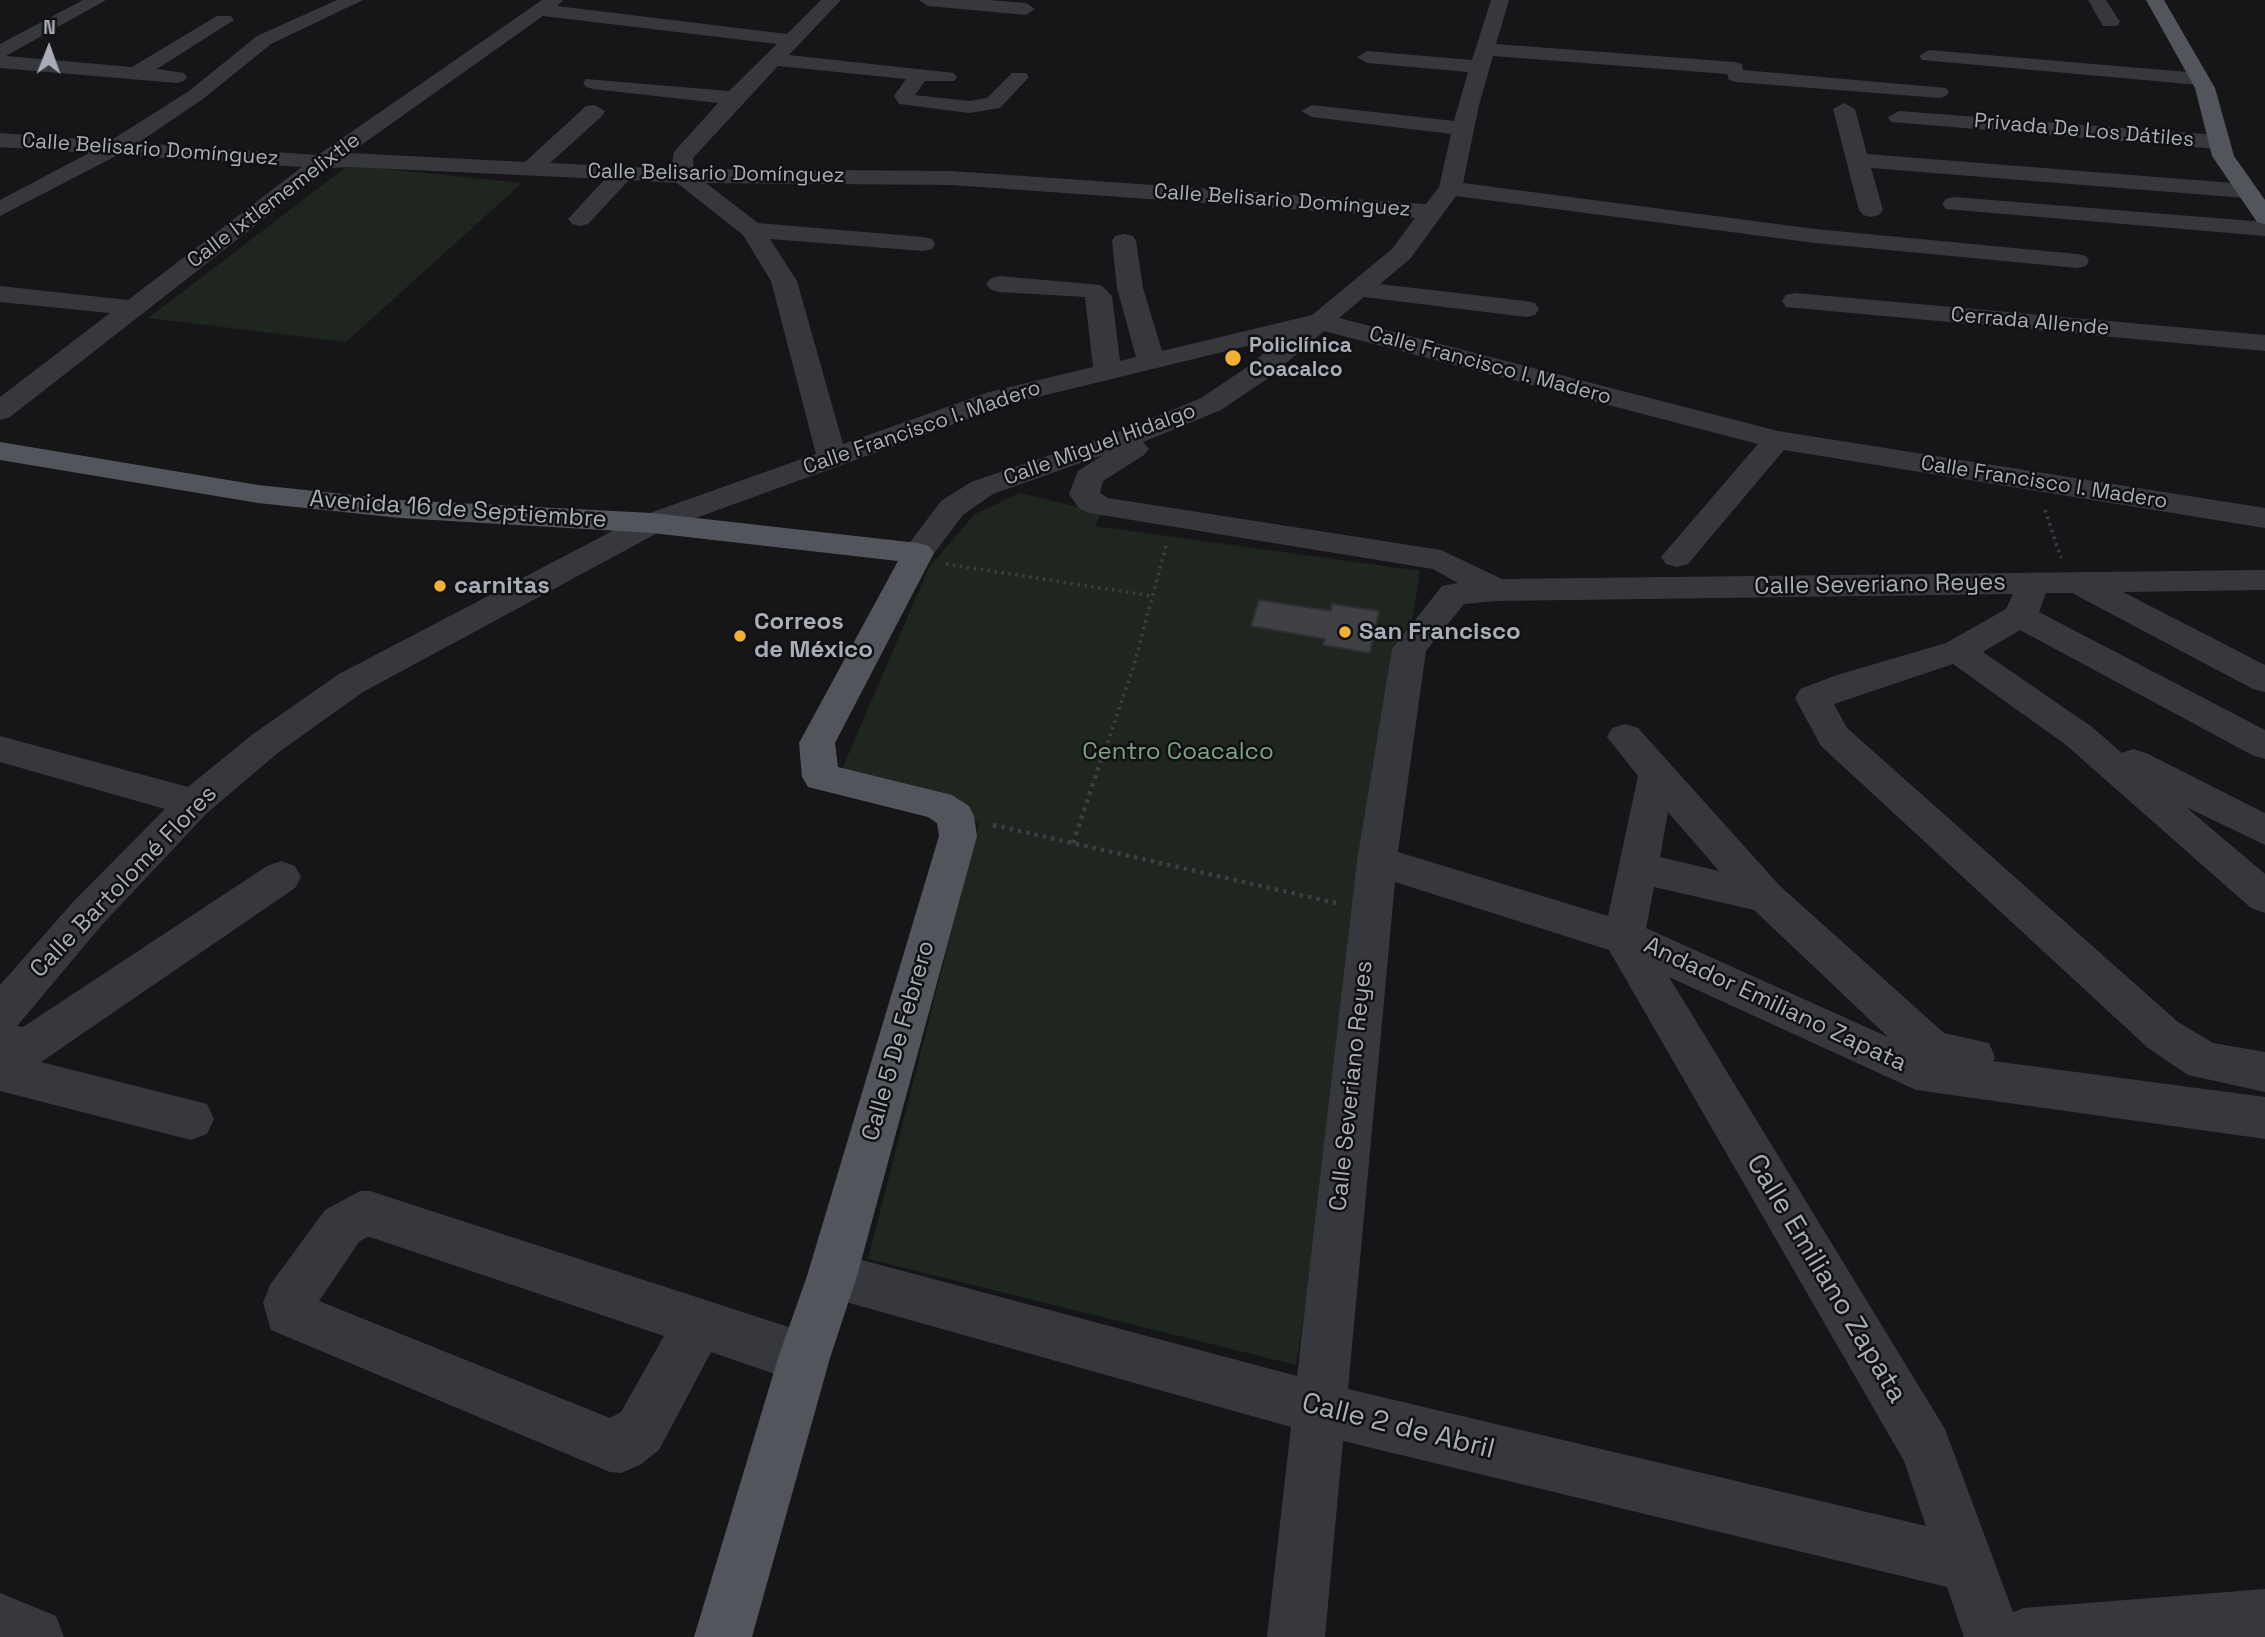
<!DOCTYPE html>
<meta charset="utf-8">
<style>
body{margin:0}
#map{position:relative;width:2265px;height:1637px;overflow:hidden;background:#161618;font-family:"Space Grotesk",sans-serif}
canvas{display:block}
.north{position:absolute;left:14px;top:14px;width:70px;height:70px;-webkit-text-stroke:5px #111113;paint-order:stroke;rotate:1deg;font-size:19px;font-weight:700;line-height:28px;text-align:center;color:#a8adb8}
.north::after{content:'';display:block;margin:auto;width:24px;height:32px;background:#a8adb8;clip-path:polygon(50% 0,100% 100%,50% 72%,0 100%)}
</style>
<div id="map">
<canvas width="2265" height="1637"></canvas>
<div class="north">N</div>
</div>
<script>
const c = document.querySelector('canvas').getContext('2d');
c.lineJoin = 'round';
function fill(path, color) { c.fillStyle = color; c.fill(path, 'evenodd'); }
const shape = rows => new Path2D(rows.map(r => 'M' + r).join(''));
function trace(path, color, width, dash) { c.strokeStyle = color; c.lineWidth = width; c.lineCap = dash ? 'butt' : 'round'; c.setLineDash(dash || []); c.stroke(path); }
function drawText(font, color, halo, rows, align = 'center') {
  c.font = font + ' "Space Grotesk",sans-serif'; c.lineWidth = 5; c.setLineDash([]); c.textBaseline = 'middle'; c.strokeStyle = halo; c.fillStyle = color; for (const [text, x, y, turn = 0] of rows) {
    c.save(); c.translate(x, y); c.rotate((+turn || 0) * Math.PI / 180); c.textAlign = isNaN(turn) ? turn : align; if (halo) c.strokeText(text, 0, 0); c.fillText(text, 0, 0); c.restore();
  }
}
const green = shape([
 [349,165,522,183,346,342,148,318],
 [1020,493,1102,513,1095,526,1420,571,1296,1365,868,1259,979,824,932,793,842,769,929,567,975,514]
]);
const building = shape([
 [1259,600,1331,611,1332,604,1379,611,1370,653,1323,645,1325,639,1251,626,1259,600]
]);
const pathFar1 = shape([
 [2045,510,2061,558],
 [946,564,1152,596],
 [1103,756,1134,665,1167,542]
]);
const path = shape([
 [993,825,1336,903],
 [1073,843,1103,754]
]);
const minor = shape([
 [83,0,106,0,6,56,132,67,217,16,231,16,234,20,157,69,184,73,187,77,184,81,177,83,0,68,0,44,83,0],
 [337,0,363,0,271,44,203,99,138,143,318,155,542,0,563,0,557,6,787,34,821,0,841,0,789,55,954,73,957,77,954,81,925,81,915,95,969,101,987,98,1012,73,1026,73,1029,77,1000,108,969,113,899,104,894,96,906,79,778,66,693,158,694,169,952,171,1426,204,1439,187,1451,134,1312,117,1301,111,1312,105,1454,121,1468,72,1367,63,1357,57,1367,51,1472,60,1491,0,1509,0,1496,44,1735,62,1742,64,1743,70,1946,88,1949,92,1946,96,1939,98,1736,82,1729,80,1727,74,1493,56,1479,105,1463,183,1815,229,2077,254,2086,256,2089,261,2086,266,2077,268,1815,243,1456,196,1410,259,1380,284,1526,301,1535,303,1539,309,1535,315,1526,317,1364,297,1339,318,1778,431,2265,508,2265,528,1784,450,1688,564,1677,567,1666,564,1661,557,1758,444,1324,331,1267,379,1221,410,1143,442,1149,449,1144,455,1103,481,1100,493,1108,498,1441,550,1502,579,2265,570,2265,590,2123,592,2265,665,2265,692,2253,689,2072,593,2046,593,2039,612,2265,730,2265,759,2252,755,2020,630,1983,652,2092,727,2122,753,2133,749,2146,753,2265,813,2265,845,2186,807,2265,874,2265,913,2251,908,2066,745,1953,664,1834,704,1847,728,2178,1022,2213,1043,2265,1052,2265,1092,2188,1075,2148,1048,1821,746,1795,698,1800,689,1837,675,1946,643,2006,609,2013,594,1496,601,1464,604,1426,651,1398,852,1608,916,1638,776,1607,737,1612,728,1625,724,1638,728,1780,886,1944,1033,1989,1043,1995,1057,1993,1061,2265,1097,2265,1139,1916,1090,1669,977,1945,1429,2013,1612,2024,1608,2265,1589,2265,1637,1964,1637,1947,1587,1343,1441,1325,1637,1267,1637,1291,1427,814,1293,807,1276,814,1259,832,1252,1297,1376,1357,861,1392,649,1442,586,1458,583,1433,569,1089,513,1079,508,1069,494,1078,471,1103,455,993,494,963,515,929,560,918,563,907,560,902,553,941,501,971,482,1127,429,1201,398,1247,367,1284,337,1009,404,663,530,363,692,279,752,207,813,101,926,17,1026,23,1027,267,866,281,861,295,866,301,877,295,888,41,1062,207,1104,214,1119,207,1134,191,1140,0,1091,0,985,73,902,165,809,0,762,0,736,188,787,253,734,339,674,641,516,816,454,771,281,743,235,677,183,629,180,588,224,580,226,572,224,568,219,605,179,350,167,329,168,10,417,0,420,0,397,110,313,0,302,0,286,128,300,302,167,118,155,0,216,0,200,89,153,0,147,0,133,110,141,189,91,257,36,337,0],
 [543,16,777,44,729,91,586,79,583,83,586,87,593,89,718,103,674,152,671,169,550,163,602,116,605,111,594,105,586,106,525,162,350,153,543,16],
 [706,183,952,185,1415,218,1392,249,1312,315,1162,351,1143,288,1136,241,1133,236,1124,234,1115,236,1112,241,1117,288,1136,357,1120,361,1112,296,1101,285,999,276,990,279,986,284,990,289,999,292,1085,297,1093,367,989,392,843,444,797,281,770,239,923,251,932,249,935,244,932,239,923,237,758,223,706,183],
 [1668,812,1719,871,1660,857,1668,812],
 [1395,882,1609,950,1904,1461,1926,1526,1348,1389,1395,882],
 [1654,887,1754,910,1888,1037,1646,928,1654,887],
 [919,0,989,0,1026,3,1035,9,1026,15,928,6,919,0],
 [2088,0,2106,0,2120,22,2117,26,2103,26,2088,0],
 [1929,50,2199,73,2209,79,2199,85,1922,60,1919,56,1929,50],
 [1844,103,1855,109,1867,154,2245,184,2253,186,2257,191,2253,196,2245,198,1871,168,1883,210,1879,215,1871,217,1863,215,1859,210,1833,109,1844,103],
 [1899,111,2218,135,2229,142,2218,149,1891,122,1888,117,1899,111],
 [1954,197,2265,222,2265,236,1946,209,1942,204,1946,199,1954,197],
 [1795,293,2265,335,2265,351,1786,307,1782,301,1786,295,1795,293],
 [360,1191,370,1191,804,1332,822,1340,830,1358,822,1376,804,1384,711,1352,659,1450,640,1465,621,1473,610,1472,271,1330,263,1303,270,1285,325,1210,360,1191],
 [367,1237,370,1237,664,1336,621,1412,610,1418,319,1301,359,1242,367,1237],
 [0,1593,56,1616,64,1637,0,1637,0,1593]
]);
const major = shape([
 [2146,0,2164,0,2215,88,2234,156,2265,200,2265,224,2257,222,2212,156,2195,88,2146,0],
 [0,442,258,485,400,500,652,513,918,543,929,546,934,553,835,743,838,767,952,795,969,806,974,816,977,836,857,1276,830,1358,752,1637,694,1637,778,1358,807,1276,939,836,937,823,928,817,808,787,802,777,799,743,898,561,652,533,400,518,258,503,0,460,0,442]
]);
const markers = [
 [1233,358,9,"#f2b134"],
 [440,586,7,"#f2b134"],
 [1345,632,7,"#f2b134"],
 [740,636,7,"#f2b134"]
];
const farStreetnames = [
 ["Privada De Los Dátiles",2084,131,5],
 ["Calle Belisario Domínguez",150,150,4],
 ["Calle Belisario Domínguez",716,174,1],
 ["Calle Ixtlememelixtle",274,201,-37],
 ["Calle Belisario Domínguez",1282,201,4],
 ["Cerrada Allende",2030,322,5],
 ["Calle Francisco I. Madero",1490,366,15],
 ["Calle Francisco I. Madero",922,428,-19],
 ["Calle Miguel Hidalgo",1100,445,-20],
 ["Calle Francisco I. Madero",2044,483,9]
];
const farPoinames = [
 ["Policlínica",1249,346],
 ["Coacalco",1249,370]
];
const streetNames = [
 ["Avenida 16 de Septiembre",458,510,4],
 ["Calle Severiano Reyes",1880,585,-1],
 ["Calle Bartolomé Flores",124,882,-46],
 ["Andador Emiliano Zapata",1775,1005,25],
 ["Calle 5 De Febrero",899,1041,-74],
 ["Calle Severiano Reyes",1352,1086,-84]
];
const poiNames = [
 ["carnitas",454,586],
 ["Correos",754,622],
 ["de México",754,650],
 ["San Francisco",1359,632]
];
const parkNames = [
 ["Centro Coacalco",1178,752]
];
const nearStreetnames = [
 ["Calle Emiliano Zapata",1826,1279,59],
 ["Calle 2 de Abril",1398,1427,14]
];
fill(green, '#1e261f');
fill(building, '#404145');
trace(building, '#303034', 2);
trace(pathFar1, '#3d3f44', 3.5, [2.5, 4.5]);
trace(path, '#3d3f44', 4.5, [3.5, 5]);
fill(minor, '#37383d');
fill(major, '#53555c');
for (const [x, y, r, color] of markers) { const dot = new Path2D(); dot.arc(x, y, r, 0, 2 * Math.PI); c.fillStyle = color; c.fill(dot); trace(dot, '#111113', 2.5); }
drawText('21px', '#a8adb8', '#111113', farStreetnames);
drawText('bold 21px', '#a8adb8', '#111113', farPoinames, 'left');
drawText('24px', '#a8adb8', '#111113', streetNames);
drawText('bold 24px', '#a8adb8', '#111113', poiNames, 'left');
drawText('24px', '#7fa381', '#111113', parkNames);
drawText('28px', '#a8adb8', '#111113', nearStreetnames);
</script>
